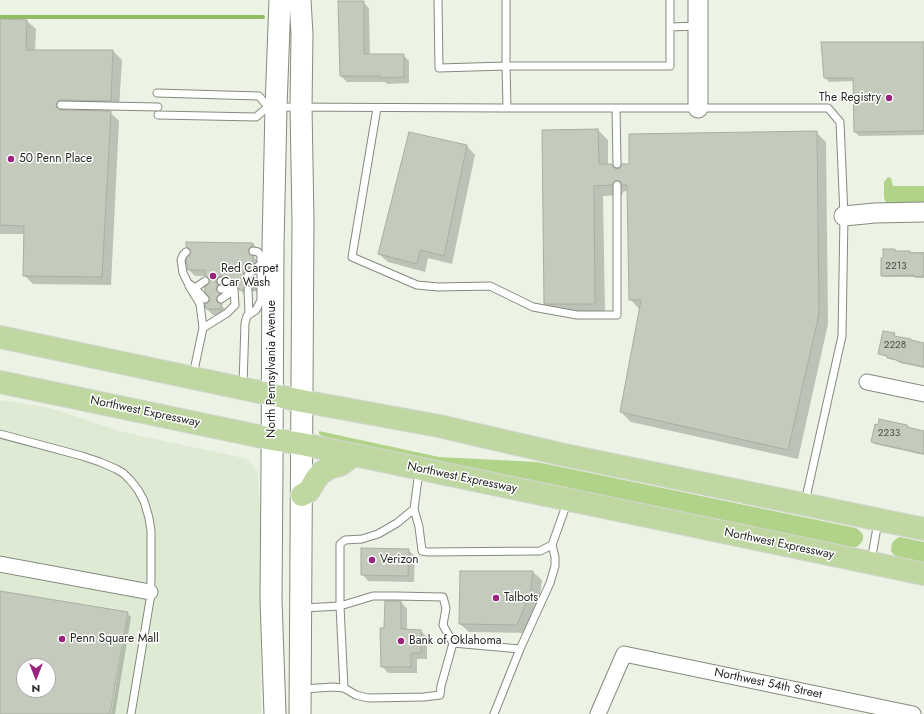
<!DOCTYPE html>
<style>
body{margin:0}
#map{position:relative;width:924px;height:714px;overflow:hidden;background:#ecf3e4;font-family:Jost,sans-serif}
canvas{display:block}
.north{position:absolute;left:16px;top:658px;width:40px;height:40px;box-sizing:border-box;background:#fff;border:1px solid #a8a9a7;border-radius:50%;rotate:180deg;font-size:11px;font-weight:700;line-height:16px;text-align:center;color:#262823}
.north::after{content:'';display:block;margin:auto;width:14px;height:18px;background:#99237f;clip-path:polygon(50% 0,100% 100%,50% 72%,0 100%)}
</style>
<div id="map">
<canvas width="924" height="714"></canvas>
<div class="north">N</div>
</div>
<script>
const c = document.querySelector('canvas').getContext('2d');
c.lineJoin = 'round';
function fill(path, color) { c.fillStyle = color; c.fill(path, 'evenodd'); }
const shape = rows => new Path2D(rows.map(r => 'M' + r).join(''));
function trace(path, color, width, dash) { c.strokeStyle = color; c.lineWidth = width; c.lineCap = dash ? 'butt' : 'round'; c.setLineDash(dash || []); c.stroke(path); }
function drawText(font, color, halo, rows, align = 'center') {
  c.font = font + ' Jost,sans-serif'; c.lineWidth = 3; c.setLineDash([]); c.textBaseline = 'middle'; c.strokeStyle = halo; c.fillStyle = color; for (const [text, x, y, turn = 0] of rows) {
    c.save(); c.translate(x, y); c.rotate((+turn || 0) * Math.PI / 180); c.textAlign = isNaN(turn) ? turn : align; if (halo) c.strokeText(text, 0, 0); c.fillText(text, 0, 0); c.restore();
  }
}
const built = shape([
 [0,400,50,408,123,432,248,459,258,472,260,506,261,714,0,714],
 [24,666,48,666,48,690,24,690]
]);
const green = shape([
 [888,177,891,178,893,186,924,186,924,205,889,204,886,203,884,198,884,182],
 [319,431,439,457,537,462,856,528,860,531,863,535,863,539,861,543,858,546,853,548,330,439,322,436,319,434],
 [900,537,924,542,924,562,897,557,893,554,891,551,892,543,896,539]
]);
const shadow = shape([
 [363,2,369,8,370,55,403,55,409,61,409,83,387,84,385,82,347,82,341,76],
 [0,20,27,21,36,29,35,51,113,51,122,60,119,109,70,108,63,111,110,112,119,121,111,285,33,284,24,275,25,234,0,234],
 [924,43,924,135,859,136,855,132,854,81,829,82,825,78],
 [598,130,608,140,608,165,612,165,617,170,630,165,816,132,826,142,828,324,798,459,631,422,621,412,640,310,630,299,628,190,623,192,622,195,603,196,605,313,555,314,545,303,543,131],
 [467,146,475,155,452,264,428,258,425,272,388,262,379,254],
 [253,244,259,250,256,254,254,257,259,263,259,271,249,279,249,280,255,277,261,283,260,296,255,291,251,292,246,296,240,290,238,285,229,282,226,282,222,287,224,292,222,296,222,298,225,301,223,303,222,306,227,311,227,315,213,315,207,309,211,298,211,280,207,276,195,276,189,270,192,251,187,247],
 [894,250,896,252,924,252,924,278,917,278,915,277,884,277,882,275],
 [894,334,896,337,924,344,924,368,900,363,898,361,890,359,888,357,881,355,879,354],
 [907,425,909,427,908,429,924,432,924,455,874,444,872,442],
 [408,550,415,556,414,582,368,581,362,574],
 [461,572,533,572,542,580,539,603,526,633,469,632,460,624],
 [0,593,127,613,131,617,115,714,111,714,128,615,126,615,109,714,0,714],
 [24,666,48,666,48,690,24,690],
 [401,602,407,609,407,630,421,631,427,637,427,659,417,659,417,673,388,673,382,666,385,629]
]);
const stream = shape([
 [0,17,263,17]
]);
const building = shape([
 [338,1,364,1,364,54,404,54,404,77,380,78,380,76,340,76,338,1],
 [0,19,27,20,26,50,113,50,111,101,61,100,58,101,56,105,57,108,61,110,111,111,102,277,23,276,24,226,0,225,0,19],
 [821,42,924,42,924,131,854,132,853,78,824,78,821,42],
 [598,129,599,164,612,164,613,167,617,169,620,168,622,164,629,164,629,134,817,131,819,314,788,450,620,412,641,300,629,300,627,185,622,185,620,181,615,181,613,183,612,185,594,186,595,304,544,304,542,130,598,129],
 [409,132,467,145,444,256,420,250,417,264,378,254,409,132],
 [186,242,253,243,253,246,250,247,248,250,249,254,253,256,253,264,245,271,243,276,244,278,248,280,255,276,255,290,253,290,252,287,248,285,245,286,243,290,239,290,238,287,231,279,222,276,219,276,216,280,216,283,218,285,216,289,217,291,220,294,217,297,216,299,217,302,221,304,221,309,206,309,205,304,209,302,210,298,205,292,205,287,209,283,210,280,209,278,205,276,205,270,188,270,186,260,191,254,191,251,189,248,186,247,186,242],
 [883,249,895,249,895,251,910,251,910,253,924,253,924,276,914,277,914,275,881,276,881,258,883,258,883,249],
 [883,331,895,333,894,336,911,339,911,340,924,343,924,367,897,361,897,360,887,358,888,356,878,354,883,331],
 [879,419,907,425,907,427,924,431,924,454,871,442,875,424,878,425,879,419],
 [361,548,409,549,408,576,361,575,361,548],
 [460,571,533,571,530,594,517,625,459,624,460,571],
 [0,591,128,612,110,714,0,714,0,591],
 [24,666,48,666,48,690,24,690,24,666],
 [385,601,401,601,401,629,421,630,421,653,411,653,411,667,381,667,380,628,384,628,385,601]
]);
const service = shape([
 [438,0,439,68,506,66,670,66,670,0],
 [506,0,506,66,507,108],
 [670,27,698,26],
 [157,93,259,96,268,107],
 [61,105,158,107],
 [377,108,352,257,417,285,438,287,490,286,533,307,577,315,617,315,617,185],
 [616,108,617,164],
 [158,115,256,117,268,107,276,107,507,108,828,108,840,122,844,216,842,336,805,502],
 [186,252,183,255,181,260,183,273,188,283,195,288,205,299],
 [248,275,261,264],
 [189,286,200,304,203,328],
 [195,288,205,281],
 [221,289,234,290],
 [248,290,249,314],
 [221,299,234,290],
 [193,375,203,328,227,313,235,305,234,290,228,283,221,281],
 [243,385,245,323,247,316,256,310,261,300,261,256,258,252,253,251],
 [0,434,82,456,100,462,116,469,123,473,131,481,138,490,144,501,149,518,151,531,151,579,150,600,131,714],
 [419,471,414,509,419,527,422,551,428,552,540,551,552,545,567,503],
 [871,561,878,522],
 [303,608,340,606,340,544,345,540,362,539,378,534,397,523,414,509],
 [344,688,340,606,373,596,396,596,443,597,446,608,443,625,453,643],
 [303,689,333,687,344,688,356,695,368,698,424,697,440,695,441,686,453,643,520,649,550,583,555,566,555,557,552,545],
 [494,714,520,649]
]);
const minor = shape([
 [867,382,924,394],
 [0,564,150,592],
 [598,714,624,654,913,714]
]);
const tertiary = shape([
 [698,108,698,0],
 [844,216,875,213,924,212]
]);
const secondary = shape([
 [300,0,302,34,301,107,303,221,300,714],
 [275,714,271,600,272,467,273,246,276,107,280,0]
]);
const trunk = shape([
 [0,337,302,401,439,426,560,454,924,529],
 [0,382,272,439,302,444,924,574],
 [302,495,309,491,316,479,321,473,329,468,340,465,354,455]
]);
const markers = [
 [889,98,4,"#99237f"],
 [11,159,4,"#99237f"],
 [213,276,4,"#99237f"],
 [372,560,4,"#99237f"],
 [496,598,4,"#99237f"],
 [62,639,4,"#99237f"],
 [401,641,4,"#99237f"]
];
const numberNames = [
 ["2213",896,267],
 ["2228",895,346],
 ["2233",889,434]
];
const poiNames = [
 ["The Registry",881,98,"right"],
 ["50 Penn Place",19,159],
 ["Red Carpet",221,269],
 ["Car Wash",221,283],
 ["Verizon",380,560],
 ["Talbots",504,598],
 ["Penn Square Mall",70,639],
 ["Bank of Oklahoma",409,641]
];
const streetNames = [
 ["North Pennsylvania Avenue",272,369,-90],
 ["Northwest Expressway",145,412,12],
 ["Northwest Expressway",462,478,12],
 ["Northwest Expressway",779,544,12],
 ["Northwest 54th Street",768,684,12]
];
fill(built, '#dfead4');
fill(green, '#b1d389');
fill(shadow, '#0003');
trace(stream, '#94bb63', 4);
fill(building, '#c4cbbd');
trace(building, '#a8afa1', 1);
trace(service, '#848b7e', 9);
trace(minor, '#848b7e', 17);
trace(tertiary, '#848b7e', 21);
trace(secondary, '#848b7e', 23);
trace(trunk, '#d4d4d3', 24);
trace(service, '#fff', 7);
trace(minor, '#fff', 15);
trace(tertiary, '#fff', 19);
trace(secondary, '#fff', 21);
trace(trunk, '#bfd8a2', 22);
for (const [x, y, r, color] of markers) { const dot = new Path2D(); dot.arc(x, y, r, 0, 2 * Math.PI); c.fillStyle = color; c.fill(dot); trace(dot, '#fff', 1.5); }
drawText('10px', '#4e514a', null, numberNames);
drawText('12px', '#262823', '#fff', poiNames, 'left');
drawText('12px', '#262823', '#fff', streetNames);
</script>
